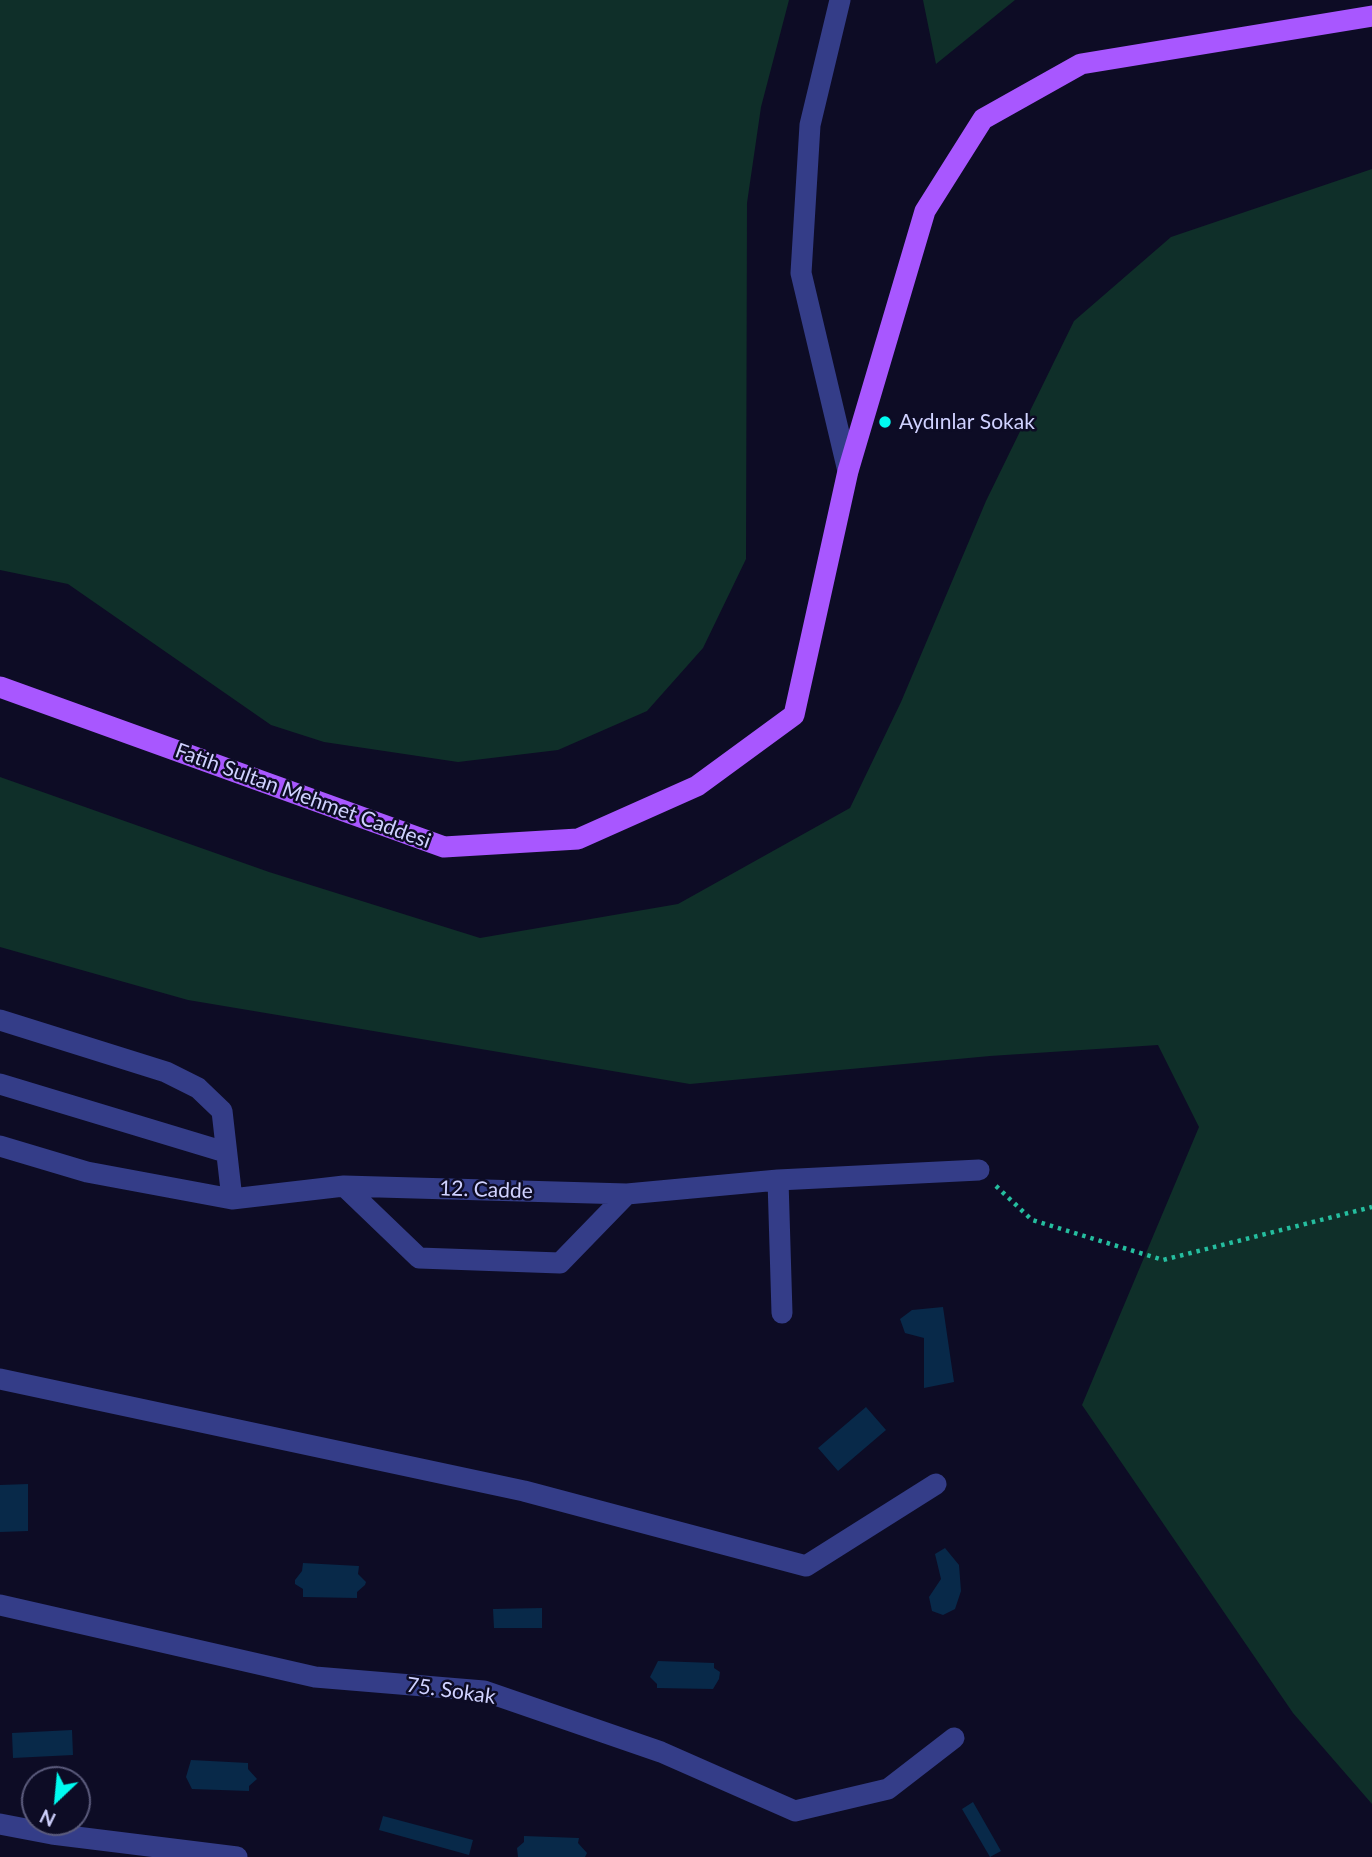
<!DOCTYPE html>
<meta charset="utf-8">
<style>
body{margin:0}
#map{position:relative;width:1372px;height:1857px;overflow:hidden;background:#0d0c25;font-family:Lato,sans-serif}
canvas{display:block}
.north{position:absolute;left:21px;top:1766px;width:70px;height:70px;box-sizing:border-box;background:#0d0c25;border:2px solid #5b5b7c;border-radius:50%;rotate:206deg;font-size:19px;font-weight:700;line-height:28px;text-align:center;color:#d0d2ff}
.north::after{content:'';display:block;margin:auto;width:24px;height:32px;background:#00fbf0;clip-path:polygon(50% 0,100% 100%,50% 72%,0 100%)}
</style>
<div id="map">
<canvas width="1372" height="1857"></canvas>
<div class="north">N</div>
</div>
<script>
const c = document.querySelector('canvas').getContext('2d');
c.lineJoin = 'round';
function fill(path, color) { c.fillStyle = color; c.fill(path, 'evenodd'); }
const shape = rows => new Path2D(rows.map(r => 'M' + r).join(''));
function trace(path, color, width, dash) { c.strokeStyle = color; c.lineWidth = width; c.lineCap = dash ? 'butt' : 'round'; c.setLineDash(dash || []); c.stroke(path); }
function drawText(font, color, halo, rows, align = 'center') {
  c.font = font + ' Lato,sans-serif'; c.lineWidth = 5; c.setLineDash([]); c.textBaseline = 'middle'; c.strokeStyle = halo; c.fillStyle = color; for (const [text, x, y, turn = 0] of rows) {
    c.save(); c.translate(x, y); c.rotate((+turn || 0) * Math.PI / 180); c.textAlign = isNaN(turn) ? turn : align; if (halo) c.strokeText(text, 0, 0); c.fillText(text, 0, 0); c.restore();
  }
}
const green = shape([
 [0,0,789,0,761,107,747,203,746,559,703,648,647,711,558,750,458,762,324,742,271,725,68,584,0,570],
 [923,0,1015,0,936,64],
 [1372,169,1372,1804,1293,1713,1082,1405,1199,1127,1158,1045,990,1056,690,1084,188,1000,0,947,0,777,269,872,480,938,678,904,850,808,901,702,986,501,1074,321,1171,237]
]);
const water = shape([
 [943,1307,954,1382,924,1388,924,1338,905,1333,900,1319,912,1310],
 [866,1407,886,1430,838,1471,818,1448],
 [28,1484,28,1531,0,1532,0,1485],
 [945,1548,959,1565,961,1591,955,1609,943,1615,932,1611,929,1597,941,1579,935,1554],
 [303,1563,359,1566,358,1574,366,1582,365,1585,357,1592,357,1598,303,1597,303,1589,295,1584,295,1580,302,1571],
 [542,1608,542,1628,494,1628,493,1609],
 [658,1661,714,1663,714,1668,720,1672,719,1679,713,1689,657,1688,657,1684,650,1677],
 [72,1730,73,1755,13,1758,12,1733],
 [191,1760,248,1763,248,1769,257,1779,249,1786,249,1791,192,1789,186,1777],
 [973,1802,1001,1851,990,1857,962,1809],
 [383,1816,473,1840,469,1855,379,1830],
 [524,1836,579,1838,578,1843,587,1853,585,1857,518,1857,517,1848,524,1842]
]);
const path = shape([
 [996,1186,1032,1220,1163,1260,1372,1207]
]);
const minor = shape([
 [840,0,810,125,801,273,848,471],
 [0,1020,166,1072,198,1088,222,1111,232,1199],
 [0,1084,225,1152],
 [0,1146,87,1172,232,1199,344,1186,627,1194,778,1180,979,1170],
 [778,1180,782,1313],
 [344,1186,419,1258,560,1263,627,1194],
 [0,1379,524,1491,806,1566,936,1484],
 [0,1605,315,1677,484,1691,661,1752,795,1811,888,1789,954,1738],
 [0,1824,52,1834,237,1857]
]);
const major = shape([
 [0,687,444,847,578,839,697,786,794,715,848,471,925,211,983,119,1081,64,1372,16]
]);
const markers = [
 [885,422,7,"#00fbf0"]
];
const poiNames = [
 ["Aydınlar Sokak",899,422]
];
const streetNames = [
 ["Fatih Sultan Mehmet Caddesi",303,796,20],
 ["12. Cadde",486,1190,2],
 ["75. Sokak",451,1691,8]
];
fill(green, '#0f2f29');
fill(water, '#082949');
trace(path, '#25be9f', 4.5, [3.5, 5]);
trace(minor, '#343d88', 21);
trace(major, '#a857ff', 21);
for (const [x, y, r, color] of markers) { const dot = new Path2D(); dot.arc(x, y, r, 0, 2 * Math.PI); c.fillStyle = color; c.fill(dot); trace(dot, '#0d0c25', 2.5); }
drawText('21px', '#d0d2ff', '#0d0c25', poiNames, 'left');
drawText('21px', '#d0d2ff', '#0d0c25', streetNames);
</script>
